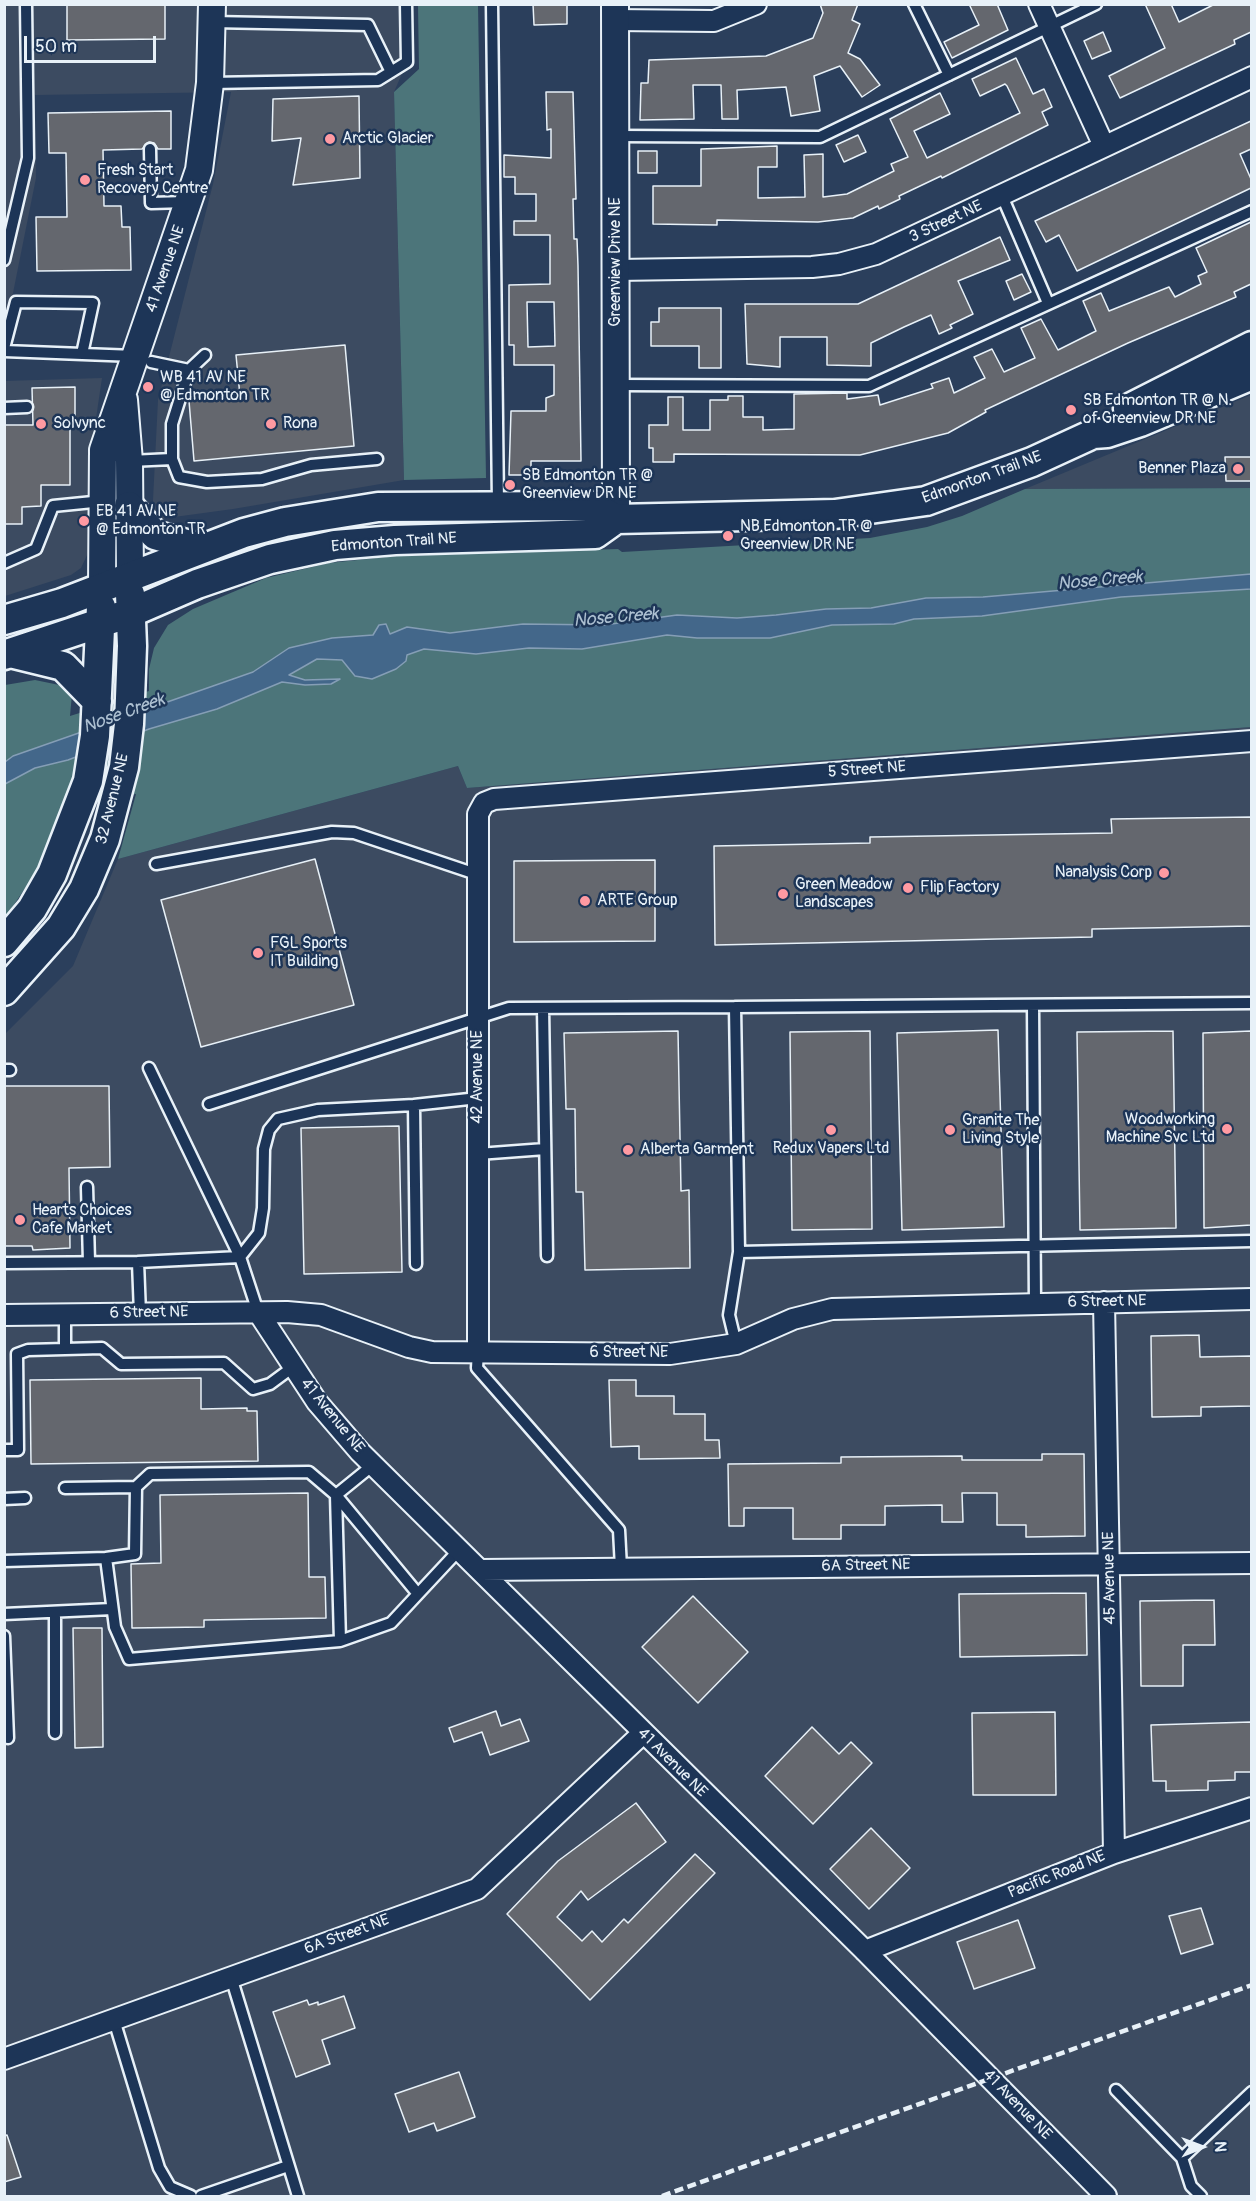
<!DOCTYPE html>
<style>
body{margin:0}
#map{position:relative;width:1256px;height:2201px;overflow:hidden;background:#2b3f5c;font-family:Pangolin,sans-serif}
canvas{display:block}
.frame{position:absolute;inset:0;border:6px solid #e8f1f8;pointer-events:none}
.north{position:absolute;left:1172px;top:2117px;width:60px;height:60px;-webkit-text-stroke:4px #1d3557;paint-order:stroke;rotate:89deg;font-size:16px;font-weight:700;line-height:24px;text-align:center;color:#e8f1f8}
.north::after{content:'';display:block;margin:auto;width:21px;height:27px;background:#e8f1f8;clip-path:polygon(50% 0,100% 100%,50% 72%,0 100%)}
.scale{position:absolute;left:24px;top:36px;width:132px;height:27px;box-sizing:border-box;border:3px solid #e8f1f8;border-top:0;padding-left:8px;font-size:18px;line-height:21px;white-space:nowrap;color:#e8f1f8;-webkit-text-stroke:4px #1d3557;paint-order:stroke}
</style>
<div id="map">
<canvas width="1256" height="2201"></canvas>
<div class="frame"></div>
<div class="north">N</div>
<div class="scale">50 m</div>
</div>
<script>
const c = document.querySelector('canvas').getContext('2d');
c.lineJoin = 'round';
function fill(path, color) { c.fillStyle = color; c.fill(path, 'evenodd'); }
const shape = rows => new Path2D(rows.map(r => 'M' + r).join(''));
function trace(path, color, width, dash) { c.strokeStyle = color; c.lineWidth = width; c.lineCap = dash ? 'butt' : 'round'; c.setLineDash(dash || []); c.stroke(path); }
function drawText(font, color, halo, rows, align = 'center') {
  c.font = font + ' Pangolin,sans-serif'; c.lineWidth = 5; c.setLineDash([]); c.textBaseline = 'middle'; c.strokeStyle = halo; c.fillStyle = color; for (const [text, x, y, turn = 0] of rows) {
    c.save(); c.translate(x, y); c.rotate((+turn || 0) * Math.PI / 180); c.textAlign = isNaN(turn) ? turn : align; if (halo) c.strokeText(text, 0, 0); c.fillText(text, 0, 0); c.restore();
  }
}
const built = shape([
 [5,5,406,5,407,62,394,92,404,480,233,509,152,520,158,400,213,184,231,92,35,95,36,178,5,333],
 [102,378,91,452,88,553,81,568,71,575,5,596,4,381],
 [1251,395,1251,488,1025,489],
 [1251,727,1251,2196,5,2196,5,1034,73,966,118,859,458,766,467,788]
]);
const green = shape([
 [418,5,478,5,486,478,404,480,394,92,419,69],
 [1251,488,1251,727,467,788,458,766,118,859,136,794,60,807,58,824,40,866,5,918,5,685,35,680,64,686,72,694,70,716,149,691,149,669,154,648,168,625,193,609,266,578,329,563,396,556,618,549,622,552,870,538,927,527,962,516,1025,489]
]);
const water = shape([
 [1251,574,1251,589,1121,597,982,616,914,619,894,624,832,625,770,638,697,638,667,635,582,649,529,648,476,654,424,649,407,655,406,661,396,669,372,679,355,676,342,660,317,659,289,675,305,680,340,679,331,684,305,685,282,682,217,709,149,729,68,760,35,768,5,784,5,762,13,756,253,672,289,648,332,638,373,635,379,625,386,624,390,634,407,627,450,633,523,624,604,625,677,615,737,618,776,615,826,609,871,608,926,598,983,597,1251,574]
]);
const building = shape([
 [67,4,165,4,165,39,67,40,67,4],
 [533,4,567,4,567,24,534,25,533,4],
 [820,4,858,4,852,20,860,24,848,53,860,59,880,85,862,97,840,66,814,76,820,111,791,116,786,87,737,90,738,119,722,119,721,85,693,85,694,119,640,120,641,83,648,83,649,60,766,56,813,38,823,13,820,4],
 [969,4,997,4,1008,30,952,58,944,42,979,25,969,4],
 [1145,4,1171,4,1179,22,1215,4,1251,4,1251,32,1234,40,1235,44,1120,98,1109,76,1165,48,1145,4],
 [1103,32,1111,51,1092,59,1084,41,1103,32],
 [1016,58,1033,94,1044,89,1052,107,1042,112,1048,125,942,178,941,176,899,196,900,199,879,209,878,206,853,218,818,222,717,220,717,225,653,224,653,186,701,186,701,149,777,146,777,167,758,167,758,198,805,197,804,155,823,154,823,197,847,194,894,171,891,164,908,157,890,119,940,93,950,114,914,131,927,158,1020,113,1007,86,1005,84,980,96,972,79,1016,58],
 [546,92,573,92,576,199,573,199,574,239,577,239,578,266,581,461,531,461,531,475,509,475,511,411,546,411,546,398,554,395,554,365,514,365,514,345,509,345,509,285,550,284,550,235,514,235,514,221,536,221,536,194,515,194,515,177,504,177,504,155,551,158,551,129,547,130,546,92],
 [527,302,554,302,555,346,528,347,527,302],
 [359,96,360,178,293,185,301,138,272,141,273,99,359,96],
 [171,111,171,149,158,149,154,143,149,142,142,149,103,150,104,206,121,206,122,227,130,227,131,270,37,271,36,217,67,217,66,153,49,153,48,113,171,111],
 [1251,121,1251,149,1240,154,1251,179,1251,188,1077,271,1059,235,1046,242,1035,221,1251,121],
 [858,135,866,152,844,162,836,145,858,135],
 [638,151,657,151,657,173,638,173,638,151],
 [1251,222,1251,284,1234,292,1236,297,1128,343,985,410,986,412,948,433,860,455,674,454,674,462,653,462,653,448,649,448,649,425,668,425,668,397,683,397,683,430,710,430,710,400,728,400,728,396,743,396,743,417,763,417,763,430,794,429,794,394,847,393,847,399,878,395,880,405,933,388,931,384,949,378,954,393,985,378,974,357,992,349,1004,372,1035,358,1021,328,1041,319,1058,350,1096,331,1083,301,1101,293,1109,311,1169,287,1175,297,1201,284,1198,276,1207,272,1196,248,1251,222],
 [1000,237,1010,260,958,281,973,314,950,325,952,328,939,334,931,315,904,327,871,343,871,366,827,365,827,337,780,337,780,367,747,364,745,304,858,304,1000,237],
 [1022,274,1031,292,1014,300,1006,281,1022,274],
 [659,308,721,308,721,368,699,368,699,346,651,346,651,322,659,322,659,308],
 [345,345,354,446,194,461,189,401,240,396,236,355,345,345],
 [75,387,75,425,70,425,70,485,41,485,41,506,22,507,22,524,4,524,4,425,33,425,32,388,75,387],
 [1225,457,1251,457,1251,481,1226,481,1225,457],
 [1251,817,1251,926,1092,929,1092,937,715,945,714,846,870,843,870,837,1112,833,1111,819,1251,817],
 [315,859,354,1005,201,1047,161,900,315,859],
 [655,860,655,941,514,942,514,861,655,860],
 [998,1030,1004,1227,902,1230,897,1033,998,1030],
 [678,1031,681,1191,689,1190,690,1268,585,1270,583,1192,576,1192,575,1109,566,1109,564,1033,678,1031],
 [870,1031,872,1229,792,1230,790,1032,870,1031],
 [1173,1031,1176,1228,1080,1230,1077,1032,1173,1031],
 [1251,1031,1251,1225,1204,1228,1203,1033,1251,1031],
 [4,1086,109,1086,110,1167,69,1168,70,1248,33,1250,32,1246,4,1246,4,1086],
 [399,1126,402,1272,304,1274,301,1128,399,1126],
 [1199,1335,1200,1357,1251,1356,1251,1406,1201,1407,1201,1416,1152,1417,1151,1336,1199,1335],
 [201,1378,201,1409,247,1408,247,1411,257,1411,258,1461,31,1464,30,1380,201,1378],
 [609,1380,636,1380,636,1396,674,1396,674,1414,705,1414,705,1440,719,1440,720,1458,639,1459,639,1446,611,1447,609,1380],
 [1042,1454,1084,1454,1085,1536,1026,1537,1026,1525,997,1525,997,1493,962,1493,963,1522,942,1522,942,1505,885,1506,885,1525,841,1525,841,1539,793,1539,793,1508,744,1508,744,1526,729,1526,728,1464,841,1463,841,1457,962,1456,962,1460,1042,1460,1042,1454],
 [308,1493,309,1577,325,1577,326,1618,204,1620,204,1627,132,1628,131,1564,161,1563,160,1495,308,1493],
 [1086,1593,1087,1655,960,1657,959,1594,1086,1593],
 [693,1596,748,1652,698,1703,642,1647,693,1596],
 [1214,1600,1215,1645,1183,1645,1183,1686,1141,1686,1140,1601,1214,1600],
 [73,1628,102,1628,103,1747,75,1748,73,1628],
 [496,1711,501,1726,520,1719,529,1741,490,1755,482,1732,454,1742,449,1728,496,1711],
 [1055,1712,1056,1795,973,1795,972,1713,1055,1712],
 [1251,1722,1251,1772,1235,1772,1235,1780,1208,1781,1208,1790,1166,1791,1166,1781,1153,1781,1151,1725,1251,1722],
 [812,1727,839,1754,851,1742,872,1763,813,1824,765,1776,812,1727],
 [636,1803,666,1842,588,1900,581,1891,557,1917,582,1941,592,1931,602,1942,624,1919,628,1923,695,1854,715,1873,590,2000,507,1914,558,1861,636,1803],
 [871,1828,910,1868,869,1909,830,1869,871,1828],
 [1201,1908,1213,1944,1181,1954,1169,1916,1201,1908],
 [1018,1920,1035,1968,974,1989,957,1942,1018,1920],
 [344,1996,355,2028,322,2040,330,2064,296,2077,273,2012,307,2000,309,2005,318,2002,318,2005,344,1996],
 [459,2072,475,2117,437,2131,434,2123,409,2132,395,2094,459,2072],
 [7,2135,21,2177,4,2182,4,2136,7,2135]
]);
const service = shape([
 [492,4,498,504],
 [914,4,949,75],
 [212,22,368,25,391,72],
 [211,83,378,80,407,62,406,4],
 [615,136,820,137,1096,4],
 [150,149,151,203,186,202],
 [1002,196,1048,303],
 [4,260,28,158,26,4],
 [4,348,16,302,93,303,82,354],
 [4,351,135,356],
 [205,355,189,370,172,424,172,459,179,477,207,482,262,479,311,465,377,459],
 [151,362,189,370],
 [617,385,869,386,1252,211],
 [4,408,27,407],
 [130,461,172,459],
 [4,563,36,549,53,506,103,501],
 [156,864,332,832,354,833,479,875],
 [1033,1005,1035,1304],
 [543,1008,547,1256],
 [149,1068,240,1257,259,1233,263,1208,264,1149,269,1130,278,1119,318,1110,414,1105],
 [4,1070,10,1070],
 [209,1104,509,1008,735,1007],
 [478,1154,545,1149],
 [87,1187,89,1262],
 [739,1252,1252,1241],
 [4,1263,138,1262],
 [416,1264,414,1105,478,1098],
 [65,1314,65,1349],
 [140,1314,138,1262,240,1257,258,1312],
 [736,1344,729,1315,739,1252,735,1007,1252,1003],
 [478,1351,477,1368,619,1530,621,1568],
 [4,1450,18,1450,17,1354,28,1350,102,1348,121,1364,224,1363,253,1389,270,1384,293,1367],
 [373,1465,336,1495,418,1594,460,1549],
 [65,1488,136,1487],
 [4,1499,25,1498],
 [4,1561,106,1558],
 [55,1612,55,1733],
 [4,1614,112,1609],
 [4,1636,8,1738],
 [340,1641,129,1659,115,1627,106,1558,135,1554,136,1487,150,1474,309,1472,336,1495,340,1641,391,1623,418,1594],
 [231,1977,298,2196],
 [114,2020,159,2168,170,2187,191,2196],
 [1116,2090,1182,2158,1191,2186,1201,2196],
 [1182,2158,1252,2092],
 [201,2196,288,2166]
]);
const minor = shape([
 [1039,4,1104,146],
 [613,20,714,21,756,4],
 [617,270,812,267,839,264,876,254,1252,77],
 [1104,1302,1114,1853],
 [258,1312,317,1402,360,1452,865,1951,1106,2196],
 [4,1315,287,1312,321,1315,409,1347,432,1352,670,1354,736,1344,793,1319,832,1309,1252,1299],
 [478,1351,478,814,484,803,494,799,1252,741],
 [481,1570,1252,1563],
 [865,1951,1114,1853,1252,1808],
 [4,2059,477,1889,642,1734]
]);
const tertiary = shape([
 [615,4,616,519],
 [124,400,129,461,130,577],
 [102,587,103,450,199,170,210,83,212,4]
]);
const secondary = shape([
 [1128,409,1252,346],
 [129,506,155,535,200,548],
 [4,620,62,603,244,533,285,522,378,507,593,506,616,519,835,514,926,501,1032,462,1093,434,1107,433,1140,422,1252,375],
 [14,654,63,666,97,701],
 [4,655,130,613,197,584,270,559,335,545,395,540,595,534,616,519],
 [4,942,32,909,52,874,88,781,95,736,101,607],
 [4,991,61,927,84,889,105,839,124,767,129,724,132,646,130,594]
]);
const rail = shape([
 [662,2196,1252,1985]
]);
const markers = [
 [330,139,6,"#ff9aa2"],
 [85,180,6,"#ff9aa2"],
 [148,387,6,"#ff9aa2"],
 [1071,410,6,"#ff9aa2"],
 [41,424,6,"#ff9aa2"],
 [271,424,6,"#ff9aa2"],
 [1238,469,6,"#ff9aa2"],
 [510,485,6,"#ff9aa2"],
 [84,521,6,"#ff9aa2"],
 [728,536,6,"#ff9aa2"],
 [1164,873,6,"#ff9aa2"],
 [908,888,6,"#ff9aa2"],
 [783,894,6,"#ff9aa2"],
 [585,901,6,"#ff9aa2"],
 [258,953,6,"#ff9aa2"],
 [1227,1129,6,"#ff9aa2"],
 [831,1130,6,"#ff9aa2"],
 [950,1130,6,"#ff9aa2"],
 [628,1150,6,"#ff9aa2"],
 [20,1220,6,"#ff9aa2"]
];
const poiNames = [
 ["Arctic Glacier",342,139],
 ["Fresh Start",97,171],
 ["Recovery Centre",97,189],
 ["WB 41 AV NE",160,378],
 ["@ Edmonton TR",160,396],
 ["SB Edmonton TR @ N.",1083,401],
 ["of Greenview DR NE",1083,419],
 ["Solvync",53,424],
 ["Rona",283,424],
 ["Benner Plaza",1226,469,"right"],
 ["SB Edmonton TR @",522,476],
 ["Greenview DR NE",522,494],
 ["EB 41 AV NE",96,512],
 ["@ Edmonton TR",96,530],
 ["NB Edmonton TR @",740,527],
 ["Greenview DR NE",740,545],
 ["Nanalysis Corp",1152,873,"right"],
 ["Green Meadow",795,885],
 ["Landscapes",795,903],
 ["Flip Factory",920,888],
 ["ARTE Group",597,901],
 ["FGL Sports",270,944],
 ["IT Building",270,962],
 ["Woodworking",1215,1120,"right"],
 ["Machine Svc Ltd",1215,1138,"right"],
 ["Granite The",962,1121],
 ["Living Style",962,1139],
 ["Redux Vapers Ltd",831,1149,"center"],
 ["Alberta Garment",640,1150],
 ["Hearts Choices",32,1211],
 ["Cafe Market",32,1229]
];
const streetNames = [
 ["3 Street NE",946,222,-25],
 ["Greenview Drive NE",616,262,-90],
 ["41 Avenue NE",166,269,-71],
 ["Edmonton Trail NE",982,478,-20],
 ["Edmonton Trail NE",394,543,-4],
 ["5 Street NE",867,770,-4],
 ["32 Avenue NE",113,799,-76],
 ["42 Avenue NE",478,1077,-90],
 ["6 Street NE",1107,1302,-1],
 ["6 Street NE",149,1313,-1],
 ["6 Street NE",629,1353],
 ["41 Avenue NE",332,1416,51],
 ["6A Street NE",866,1566,-1],
 ["45 Avenue NE",1110,1578,-91],
 ["41 Avenue NE",672,1763,45],
 ["Pacific Road NE",1057,1875,-22],
 ["6A Street NE",347,1935,-20],
 ["41 Avenue NE",1017,2105,46]
];
const waterNames = [
 ["Nose Creek",1100,581,-5],
 ["Nose Creek",616,618,-5],
 ["Nose Creek",124,714,-20]
];
fill(built, '#3c4b61');
fill(green, '#4c757a');
fill(water, '#43678a');
trace(water, '#859eb6', 1.5);
fill(building, '#64676e');
trace(building, '#e8f1f8', 1.5);
trace(service, '#e8f1f8', 15);
trace(minor, '#e8f1f8', 24);
trace(tertiary, '#e8f1f8', 30);
trace(secondary, '#e8f1f8', 33);
trace(service, '#1d3557', 10);
trace(minor, '#1d3557', 20);
trace(tertiary, '#1d3557', 26);
trace(secondary, '#1d3557', 28);
trace(rail, '#e8f1f8', 4.5, [9, 4.5]);
for (const [x, y, r, color] of markers) { const dot = new Path2D(); dot.arc(x, y, r, 0, 2 * Math.PI); c.fillStyle = color; c.fill(dot); trace(dot, '#1d3557', 2); }
drawText('16px', '#e8f1f8', '#1d3557', poiNames, 'left');
drawText('16px', '#e8f1f8', '#1d3557', streetNames);
drawText('italic 18px', '#aec1d2', '#1d3557', waterNames);
</script>
